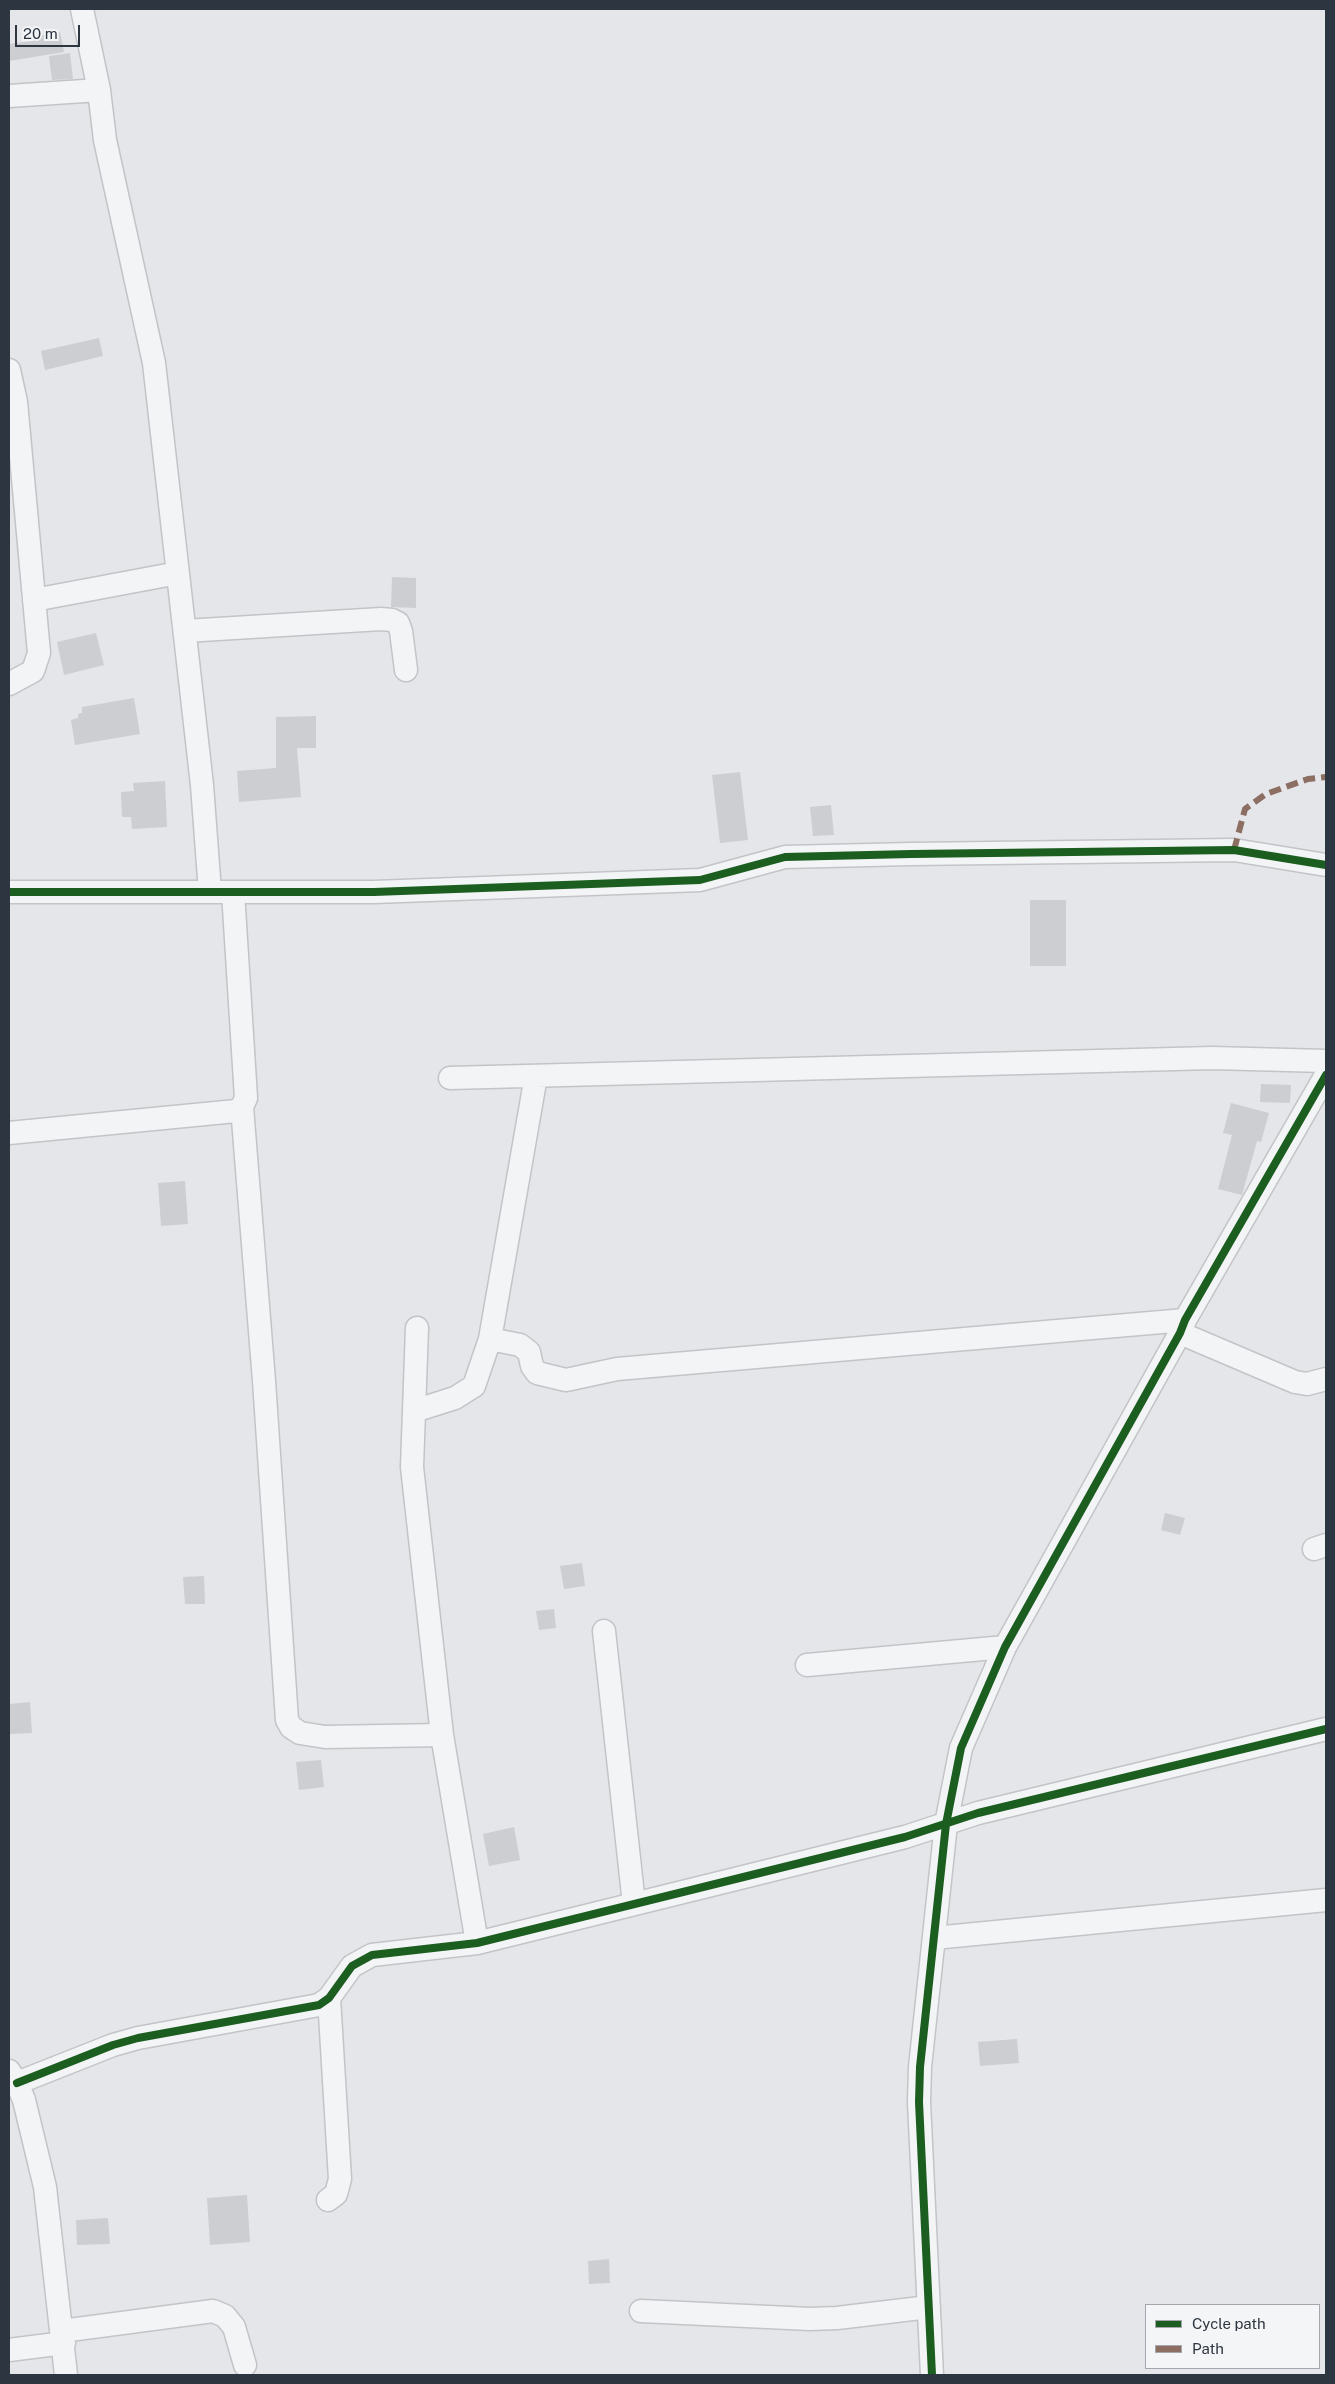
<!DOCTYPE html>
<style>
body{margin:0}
#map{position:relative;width:1335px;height:2384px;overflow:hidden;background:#e4e6e9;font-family:"Public Sans",sans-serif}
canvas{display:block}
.frame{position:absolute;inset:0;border:10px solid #2d3540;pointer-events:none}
.legend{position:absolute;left:1145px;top:2304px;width:175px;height:65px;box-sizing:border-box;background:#f3f5f7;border:1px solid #a4a8ae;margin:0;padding:6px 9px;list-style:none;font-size:15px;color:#2d3540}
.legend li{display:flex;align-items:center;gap:10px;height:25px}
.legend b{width:25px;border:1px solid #a4a8ae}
.scale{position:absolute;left:15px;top:25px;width:65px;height:22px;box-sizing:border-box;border:2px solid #2d3540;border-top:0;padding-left:6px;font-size:15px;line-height:18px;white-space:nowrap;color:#2d3540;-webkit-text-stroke:4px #f3f5f7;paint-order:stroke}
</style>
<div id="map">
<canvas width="1335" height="2384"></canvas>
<div class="frame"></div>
<ul class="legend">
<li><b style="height:6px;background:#1b5e20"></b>Cycle path</li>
<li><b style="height:6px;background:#8d6e63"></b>Path</li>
</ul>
<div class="scale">20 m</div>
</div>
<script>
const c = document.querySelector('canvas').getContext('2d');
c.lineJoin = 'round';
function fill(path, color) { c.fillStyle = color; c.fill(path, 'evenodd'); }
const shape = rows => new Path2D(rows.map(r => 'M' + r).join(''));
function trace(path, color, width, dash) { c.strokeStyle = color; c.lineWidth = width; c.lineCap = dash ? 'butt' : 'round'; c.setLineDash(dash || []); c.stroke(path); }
const building = shape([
 [60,32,64,52,9,61,9,44,39,40,38,36],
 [70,53,73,79,52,80,49,56],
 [99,338,103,356,45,370,41,351],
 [392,577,416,578,416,608,391,607],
 [96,633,104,665,64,675,57,642],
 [134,698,140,734,75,745,71,720,78,718,78,714,82,713,82,707],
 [316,716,316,748,297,748,301,797,239,802,237,771,276,768,276,717],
 [740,772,748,840,720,843,712,775],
 [165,781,167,827,132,829,131,817,122,817,121,792,134,791,133,783],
 [831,805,834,835,813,836,810,807],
 [1030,900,1066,900,1066,966,1030,966],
 [1261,1084,1291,1085,1290,1103,1260,1102],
 [1231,1103,1269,1113,1261,1142,1257,1141,1242,1195,1218,1189,1232,1135,1223,1133],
 [185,1181,188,1224,161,1226,158,1183],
 [1165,1513,1185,1518,1180,1535,1161,1530],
 [582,1563,585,1586,564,1589,560,1566],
 [204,1576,205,1604,185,1604,183,1577],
 [554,1609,556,1628,539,1630,536,1611],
 [30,1702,32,1733,9,1734,9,1704],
 [321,1760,324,1787,299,1790,296,1762],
 [514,1827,520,1860,489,1866,483,1834],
 [1017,2039,1019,2063,980,2066,978,2042],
 [247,2195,250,2242,210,2245,207,2198],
 [108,2218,110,2244,77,2245,76,2220],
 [609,2259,610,2283,589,2284,588,2261]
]);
const minor = shape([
 [82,9,99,90,105,140,154,363,202,785,210,892],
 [9,96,99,90],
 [9,370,16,402,39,653,33,671,9,684],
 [34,600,178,573],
 [185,631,381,619,392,620,398,623,401,631,406,670],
 [9,892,374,892,700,880,785,857,911,854,1234,850,1326,865],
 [450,1078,1212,1058,1326,1061],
 [242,1107,264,1381,287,1720,291,1727,300,1733,325,1737,442,1735],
 [9,1133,236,1111,242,1107,246,1098,233,892],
 [417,1328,412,1467,442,1735,477,1943],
 [1180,1333,1295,1382,1307,1384,1326,1379],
 [490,1339,536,1076],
 [414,1411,455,1398,474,1386,490,1339,520,1345,529,1352,532,1366,537,1373,566,1380,617,1369,1185,1320],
 [1314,1549,1326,1545],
 [604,1631,634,1904],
 [807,1665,1005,1647],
 [934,1938,1326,1900],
 [9,2071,17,2083,24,2100,45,2187,66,2375],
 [17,2083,113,2045,138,2038,319,2005,329,1998,352,1966,372,1955,477,1943,905,1837,978,1813,1326,1729],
 [328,2200,336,2194,340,2179,329,1998],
 [641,2311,810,2319,837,2318,929,2307],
 [62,2331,213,2311,225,2316,234,2327,245,2365],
 [9,2350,64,2343],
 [932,2375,919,2102,920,2067,946,1824,961,1748,1005,1647,1180,1333,1185,1320,1326,1075]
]);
const quiet = shape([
 [1234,850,1245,809,1266,794,1308,779,1326,777]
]);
const cycleway = shape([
 [9,892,374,892,700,880,785,857,911,854,1234,850,1326,865],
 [17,2083,113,2045,138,2038,319,2005,329,1998,352,1966,372,1955,477,1943,905,1837,978,1813,1326,1729],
 [932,2375,919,2102,920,2067,946,1824,961,1748,1005,1647,1180,1333,1185,1320,1326,1075]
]);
fill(building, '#cdced1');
trace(minor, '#c3c4c7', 25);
trace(minor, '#f3f4f5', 22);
trace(quiet, '#8d6e63', 6, [12, 6]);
trace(cycleway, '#1b5e20', 8);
</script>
